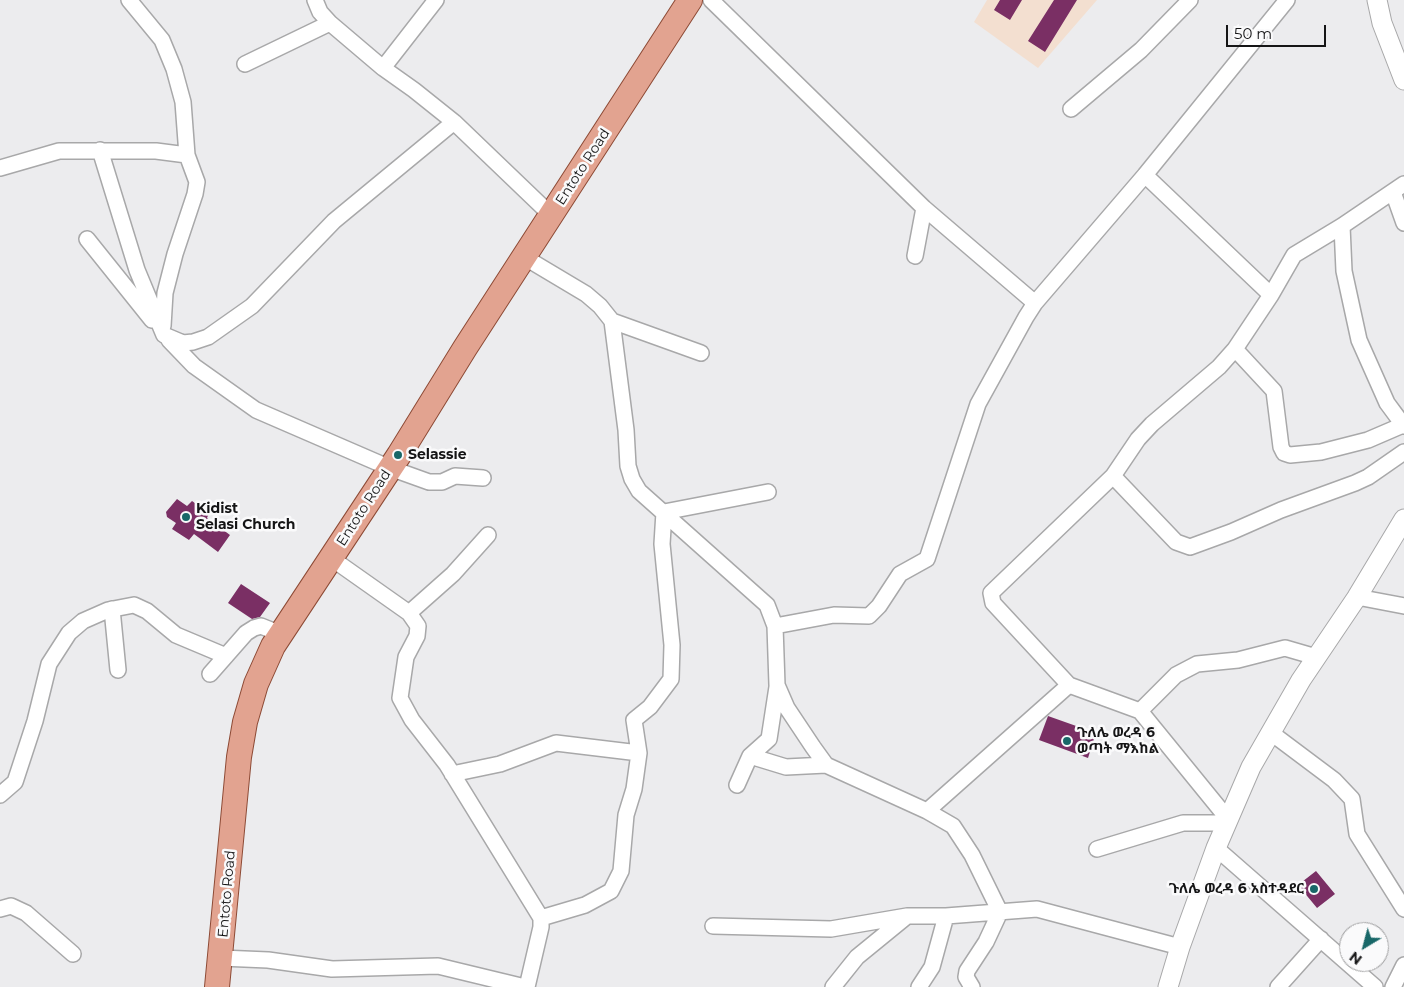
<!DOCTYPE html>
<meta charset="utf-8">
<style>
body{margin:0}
#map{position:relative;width:1404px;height:987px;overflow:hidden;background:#ececee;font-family:Montserrat,sans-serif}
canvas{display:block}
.north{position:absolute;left:1339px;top:922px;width:50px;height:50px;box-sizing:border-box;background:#fafafb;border:1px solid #9e9e9f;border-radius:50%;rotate:217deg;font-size:14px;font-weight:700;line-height:20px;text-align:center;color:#151516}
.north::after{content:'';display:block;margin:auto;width:18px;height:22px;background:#186768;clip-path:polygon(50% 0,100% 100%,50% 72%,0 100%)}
.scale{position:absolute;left:1226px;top:25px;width:100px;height:22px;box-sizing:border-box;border:2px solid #151516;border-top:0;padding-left:6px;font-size:15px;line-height:18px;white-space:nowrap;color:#151516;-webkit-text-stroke:4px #fafafb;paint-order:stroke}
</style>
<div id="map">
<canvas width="1404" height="987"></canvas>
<div class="north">N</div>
<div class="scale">50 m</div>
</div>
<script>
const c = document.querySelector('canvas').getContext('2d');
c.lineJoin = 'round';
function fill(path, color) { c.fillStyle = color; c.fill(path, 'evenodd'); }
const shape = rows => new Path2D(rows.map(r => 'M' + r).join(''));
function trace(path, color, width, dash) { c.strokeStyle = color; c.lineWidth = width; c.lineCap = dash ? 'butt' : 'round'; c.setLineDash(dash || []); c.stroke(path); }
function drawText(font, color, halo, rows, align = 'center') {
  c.font = font + ' Montserrat,"Noto Sans Ethiopic",sans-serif'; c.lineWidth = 5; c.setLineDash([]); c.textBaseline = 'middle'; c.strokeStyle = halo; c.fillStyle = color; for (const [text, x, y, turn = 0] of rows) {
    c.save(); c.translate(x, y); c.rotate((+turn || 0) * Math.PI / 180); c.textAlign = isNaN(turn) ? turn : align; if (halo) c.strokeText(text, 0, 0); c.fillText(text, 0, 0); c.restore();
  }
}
const commercial = shape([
 [987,0,1097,0,1038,68,974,22]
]);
const building = shape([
 [1000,0,1022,0,1010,20,994,10],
 [1054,0,1077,0,1045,52,1028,41],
 [177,499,187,506,192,501,209,513,207,518,230,535,218,552,194,534,189,540,172,529,176,523,167,517,166,512],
 [241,584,270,603,260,617,252,619,228,603],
 [1048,716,1096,733,1088,758,1039,740],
 [1316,871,1335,894,1317,908,1298,885]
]);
const minor = shape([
 [129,0,162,40,174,69,183,102,187,155,197,182,195,194,175,254,165,293,163,326],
 [315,0,320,12,330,23,383,68,414,90,454,122,551,215],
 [711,0,924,208,1035,303],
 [245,64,330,23],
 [383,68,436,0],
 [1071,109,1141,50,1190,0],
 [100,150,137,270,164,335,183,343,193,342,208,337,252,306,334,221,454,122],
 [0,168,59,151,156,151,187,155],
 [1145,175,1271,295],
 [1393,192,1404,223],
 [1342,226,1344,271,1359,340,1387,403,1404,426],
 [87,239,152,320],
 [915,256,924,208],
 [524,257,586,294,600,306,612,321,626,430,628,466,632,479,639,491,767,605,775,626,777,685,787,708,813,747,826,765,927,811,953,826,972,855,1000,912],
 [612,321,701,353],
 [169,340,194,366,256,410,390,468,429,482,442,482,455,476,483,478],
 [1235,349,1274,391,1281,447,1284,453,1290,455,1321,452,1368,440,1403,425],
 [1113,476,1176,542,1190,547,1231,532,1281,510,1355,483,1368,477,1404,452],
 [331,558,409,613,418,626,417,636,406,657,400,698,412,720,447,765,541,918,541,927,527,987],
 [1357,597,1404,606],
 [112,609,118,670],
 [409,613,453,574,488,535],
 [775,626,834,615,869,616,879,606,900,574,927,559,978,404,1026,317,1035,303,1145,175,1287,0],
 [210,674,246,633,254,628,261,626,281,634],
 [1140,711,1176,675,1197,664,1238,660,1285,648,1316,657],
 [1270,732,1334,780,1352,799,1357,834,1404,909],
 [750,756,786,767,826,765],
 [452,774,500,764,556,743,639,753],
 [737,785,750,756,769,739,777,687],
 [0,795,15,782,35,721,49,664,69,633,83,621,108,610,134,605,147,611,176,635,226,656],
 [927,811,1069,685],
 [1228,819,1140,711,1069,685,993,603,991,593,1113,476,1138,439,1152,424,1219,367,1235,349,1271,295,1294,255,1342,226,1404,184],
 [1216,848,1375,987],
 [1097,849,1183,823,1226,823],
 [0,909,11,906,26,913,73,954],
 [541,918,585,905,611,891,621,871,626,815,634,789,639,753,634,720,650,707,671,679,672,645,662,544,664,512,768,492],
 [713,926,831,929,907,916,946,916,1037,909,1180,947],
 [221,958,268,960,332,969,438,966,525,987],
 [833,987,857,957,906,917],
 [919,987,932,967,946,916],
 [972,987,966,977,967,971,986,942,1000,912],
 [1278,987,1321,939],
 [1393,987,1404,965]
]);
const tertiary = shape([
 [1377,0,1382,23,1404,80],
 [1168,987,1180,947,1216,848,1251,767,1301,680,1357,597,1404,519]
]);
const primary = shape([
 [217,987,239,757,245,722,256,684,273,646,399,455,465,348,690,0]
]);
const markers = [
 [398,455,5,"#186768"],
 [186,517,5,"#186768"],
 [1067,741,5,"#186768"],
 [1314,889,5,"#186768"]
];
const streetNames = [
 ["Entoto Road",583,167,-57],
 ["Entoto Road",364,508,-57],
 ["Entoto Road",227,894,-85]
];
const poiNames = [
 ["Selassie",408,455],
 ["Kidist",196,509],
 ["Selasi Church",196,525],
 ["ጉለሌ ወረዳ 6",1077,733],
 ["ወጣት ማእከል",1077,749],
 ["ጉለሌ ወረዳ 6 አስተዳደር",1304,889,"right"]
];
fill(commercial, '#f3dfd0');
fill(building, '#7a2f64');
trace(minor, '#a8a8a9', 18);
trace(tertiary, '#a8a8a9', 21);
trace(primary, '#8d4a35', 26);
trace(minor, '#fff', 15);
trace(tertiary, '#fff', 19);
trace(primary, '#e2a390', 24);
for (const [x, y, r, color] of markers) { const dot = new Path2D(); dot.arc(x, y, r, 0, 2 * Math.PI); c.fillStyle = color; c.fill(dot); trace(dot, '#fafafb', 2); }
drawText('14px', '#151516', '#fafafb', streetNames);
drawText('bold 14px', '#151516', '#fafafb', poiNames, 'left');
</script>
